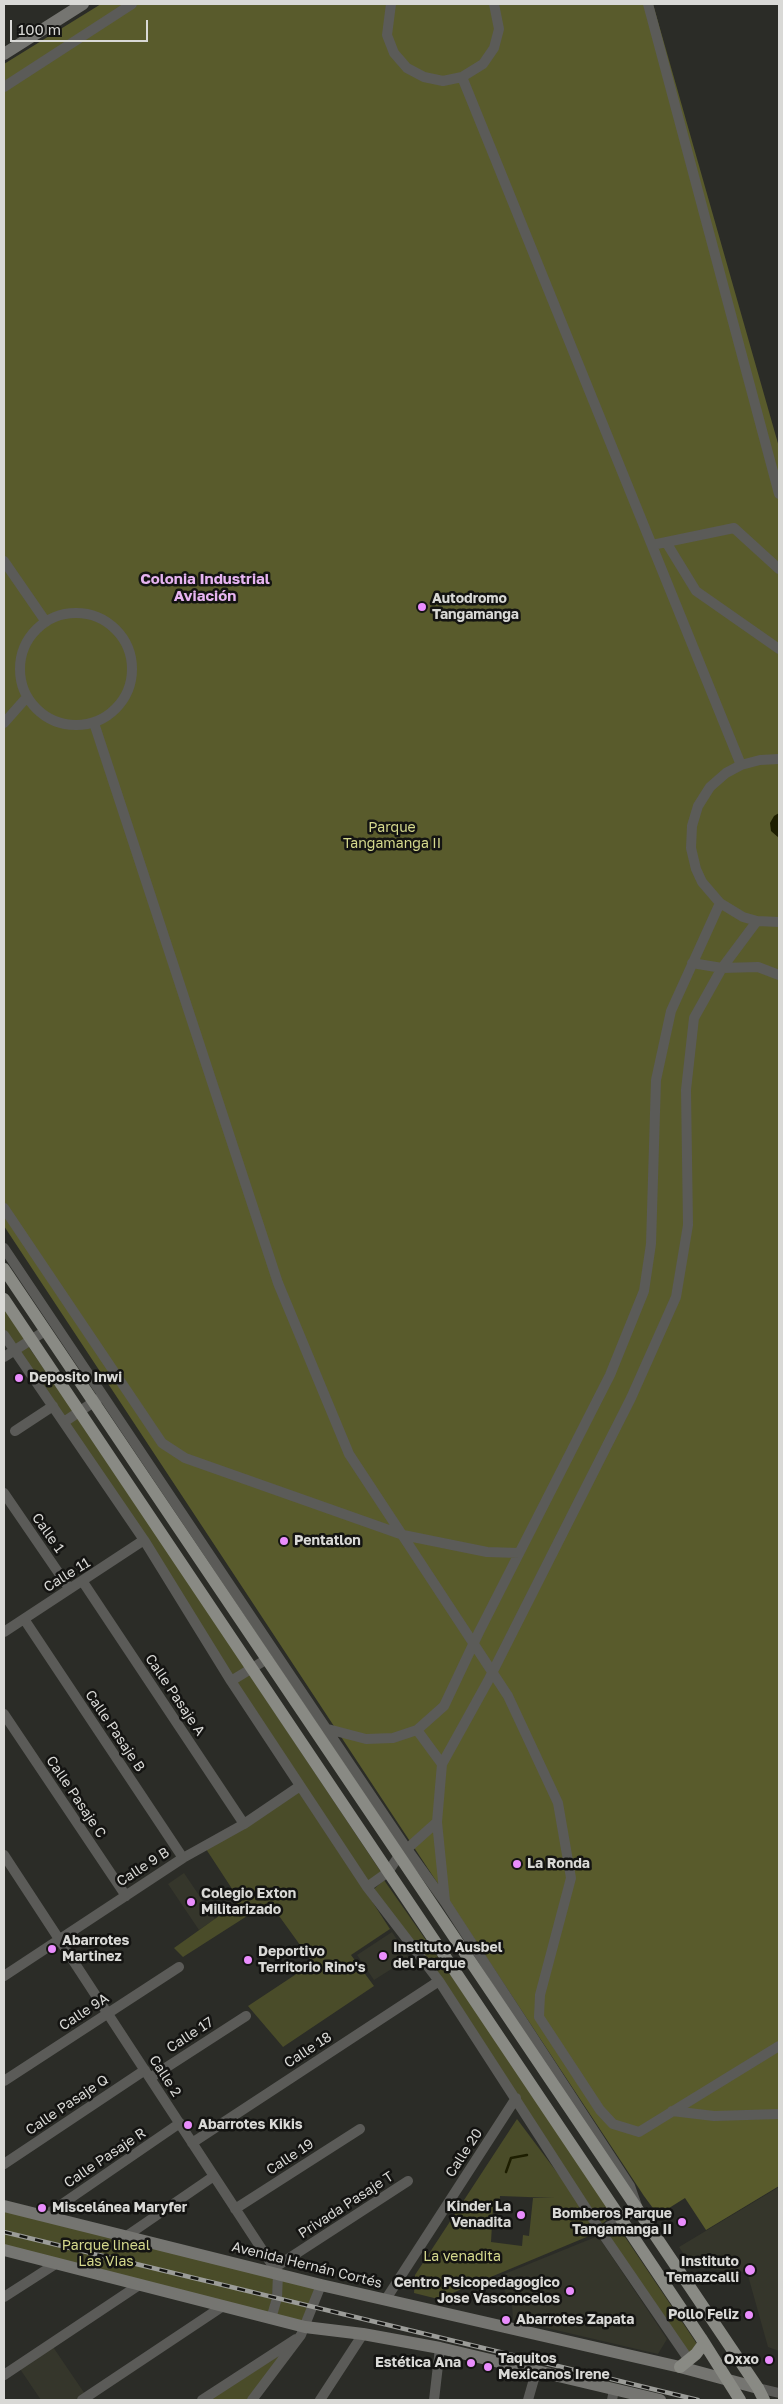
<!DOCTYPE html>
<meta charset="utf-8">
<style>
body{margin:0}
#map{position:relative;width:783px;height:2404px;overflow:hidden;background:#2b2c27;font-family:"Golos Text",sans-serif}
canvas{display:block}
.frame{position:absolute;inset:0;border:5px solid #d9d9d6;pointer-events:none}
.scale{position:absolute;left:10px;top:20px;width:138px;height:22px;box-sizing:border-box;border:2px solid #d9d9d6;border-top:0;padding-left:6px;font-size:15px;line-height:18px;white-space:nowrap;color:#d9d9d6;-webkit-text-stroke:4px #141412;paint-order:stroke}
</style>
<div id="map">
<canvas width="783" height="2404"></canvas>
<div class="frame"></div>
<div class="scale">100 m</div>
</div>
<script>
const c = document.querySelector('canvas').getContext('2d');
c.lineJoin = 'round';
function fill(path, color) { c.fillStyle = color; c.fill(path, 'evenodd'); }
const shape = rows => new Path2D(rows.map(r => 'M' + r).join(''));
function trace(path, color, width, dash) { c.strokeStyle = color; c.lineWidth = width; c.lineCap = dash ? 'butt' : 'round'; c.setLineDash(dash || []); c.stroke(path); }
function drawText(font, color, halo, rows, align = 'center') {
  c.font = font + ' "Golos Text",sans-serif'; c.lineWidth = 5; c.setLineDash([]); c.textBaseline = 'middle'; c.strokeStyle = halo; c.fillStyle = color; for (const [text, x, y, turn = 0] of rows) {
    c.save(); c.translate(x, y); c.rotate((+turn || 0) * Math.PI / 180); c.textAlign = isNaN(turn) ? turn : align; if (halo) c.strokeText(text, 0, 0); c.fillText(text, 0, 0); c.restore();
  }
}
const built = shape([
 [184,1873,215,1919,199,1930,168,1884],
 [392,1932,409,1958,374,1980,357,1955],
 [779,2187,779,2351,768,2347,747,2272,693,2268,679,2247],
 [598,2236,667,2339,658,2354,513,2320,512,2304,497,2277],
 [51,2344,87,2397,82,2400,41,2400,18,2366]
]);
const green = shape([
 [4,1308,25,1340,15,1347,4,1329],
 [28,1346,74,1412,64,1419,19,1351],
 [77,1418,246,1668,233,1676,66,1424],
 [249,1674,381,1872,368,1883,233,1679],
 [299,1789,390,1929,351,1955,374,1986,283,2047,248,2006,313,1963,269,1902,183,1957,174,1948,240,1901,206,1849],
 [384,1880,616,2212,602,2224,374,1889],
 [517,2119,601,2231,438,2299,414,2293,415,2275],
 [500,2196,554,2198,533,2198,529,2236,523,2235,522,2246,491,2242,493,2207,499,2207],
 [4,2209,275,2277,269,2314,4,2251],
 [617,2225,699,2347,686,2357,602,2233],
 [281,2278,317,2288,303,2323,275,2316],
 [283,2353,248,2400,208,2400,213,2396]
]);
const forest = shape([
 [101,4,653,4,779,447,779,2186,706,2230,685,2198,658,2215,644,2196,4,1226,4,64]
]);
const water = shape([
 [779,813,779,838,771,831,770,823,774,816]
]);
const stream = shape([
 [506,2172,511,2158,527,2155]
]);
const street = shape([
 [391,4,387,35,394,53,407,68,424,77,443,81,462,77,483,64,494,48,499,29,494,4],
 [648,4,779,494],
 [462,77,741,765],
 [4,87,132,4],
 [666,542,696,591,779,649],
 [652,545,734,528,779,569],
 [4,561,46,622],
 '20 669a56 56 0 1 1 112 0a56 56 0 1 1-112 0Z',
 [4,723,27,697],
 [94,723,278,1283,349,1454,508,1696,558,1803,571,1878,540,1995,539,2017,600,2110,613,2124,639,2132,779,2046],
 [779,759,760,760,741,765,726,773,710,787,698,806,692,826,691,848,696,869,702,882,720,903,743,917,757,921,779,922],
 [692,963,722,968,758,967,779,975],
 [4,1208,162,1443,185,1458,403,1535,487,1552,519,1553],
 [4,1248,407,1849,445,1902,630,2186,638,2209,601,2231],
 [4,1335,144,1540,231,1681,367,1887,439,1981,602,2233,689,2360],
 [4,1357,45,1331],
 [64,1422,98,1399],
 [15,1431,53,1406],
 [4,1493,69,1588],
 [83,1582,244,1824],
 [24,1619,183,1858],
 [4,1632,144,1540],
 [231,1681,267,1659],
 [4,1714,126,1896],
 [324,1728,366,1739,393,1738,417,1730,444,1706,479,1632,610,1375,644,1291,651,1244,656,1080,671,1011,720,903],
 [417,1730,442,1764],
 [4,1855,278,2274,277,2298,271,2319],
 [367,1887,388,1872,398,1857,437,1822],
 [445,1901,437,1822,442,1764,488,1681,631,1398,676,1297,688,1225,686,1090,694,1018,722,968,757,921],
 [4,1976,183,1858,244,1824,300,1786],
 [150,2078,246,2016],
 [4,2081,179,1967],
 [672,2111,714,2116,779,2114],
 [192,2143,439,1981],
 [4,2164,145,2070],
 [235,2209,360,2129],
 [46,2215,180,2123],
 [128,2235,214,2176],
 [274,2268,408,2181],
 [4,2297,57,2263],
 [386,2299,516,2098],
 [4,2375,139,2285],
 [758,2388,779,2393],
 [82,2400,223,2306],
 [202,2400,296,2339],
 [252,2400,301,2335,321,2285],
 [320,2400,363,2334],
 [434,2400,440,2348],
 [528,2400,536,2372],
 [612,2400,614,2390]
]);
const secondary = shape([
 [4,54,83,4],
 [4,2206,321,2285,680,2367,758,2388],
 [4,2250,305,2327,363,2334,440,2348,660,2400]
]);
const primary = shape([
 [4,1269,758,2388,764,2400],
 [4,1299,701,2338,740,2400],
 [680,2367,696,2354,704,2343]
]);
const rail = shape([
 [4,2232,698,2400]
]);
const markers = [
 [422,607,5,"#ea8dfd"],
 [19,1378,5,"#ea8dfd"],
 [284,1541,5,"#ea8dfd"],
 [517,1864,5,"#ea8dfd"],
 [191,1902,5,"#ea8dfd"],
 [52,1949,5,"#ea8dfd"],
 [383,1956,5,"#ea8dfd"],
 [248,1960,5,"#ea8dfd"],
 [188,2125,5,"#ea8dfd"],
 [42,2208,5,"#ea8dfd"],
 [521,2215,5,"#ea8dfd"],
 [682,2222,5,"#ea8dfd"],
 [750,2270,6,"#ea8dfd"],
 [570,2291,5,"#ea8dfd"],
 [749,2315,5,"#ea8dfd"],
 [506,2320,5,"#ea8dfd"],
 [769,2360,5,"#ea8dfd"],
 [471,2363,5,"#ea8dfd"],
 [488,2367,5,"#ea8dfd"]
];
const poiNames = [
 ["Autodromo",432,599],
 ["Tangamanga",432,615],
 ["Deposito Inwi",29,1378],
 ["Pentatlon",294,1541],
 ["La Ronda",527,1864],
 ["Colegio Exton",201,1894],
 ["Militarizado",201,1910],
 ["Abarrotes",62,1941],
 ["Martinez",62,1957],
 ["Instituto Ausbel",393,1948],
 ["del Parque",393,1964],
 ["Deportivo",258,1952],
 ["Territorio Rino's",258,1968],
 ["Abarrotes Kikis",198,2125],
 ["Kinder La",511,2207,"right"],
 ["Venadita",511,2223,"right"],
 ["Miscelánea Maryfer",52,2208],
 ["Bomberos Parque",672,2214,"right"],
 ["Tangamanga II",672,2230,"right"],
 ["Instituto",739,2262,"right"],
 ["Temazcalli",739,2278,"right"],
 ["Centro Psicopedagogico",560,2283,"right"],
 ["Jose Vasconcelos",560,2299,"right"],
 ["Pollo Feliz",739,2315,"right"],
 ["Abarrotes Zapata",516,2320],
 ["Taquitos",498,2359],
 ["Mexicanos Irene",498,2375],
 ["Oxxo",759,2360,"right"],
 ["Estética Ana",461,2363,"right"]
];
const parkNames = [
 ["Parque",392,828],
 ["Tangamanga II",392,844],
 ["Parque lineal",106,2246],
 ["Las Vias",106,2262],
 ["La venadita",462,2257]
];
const streetNames = [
 ["Calle 1",48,1533,55],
 ["Calle 11",67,1575,-32],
 ["Calle Pasaje A",175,1695,56],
 ["Calle Pasaje B",115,1731,56],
 ["Calle Pasaje C",76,1797,56],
 ["Calle 9 B",143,1867,-33],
 ["Calle 9A",84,2012,-33],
 ["Calle 17",190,2035,-33],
 ["Calle 18",308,2050,-33],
 ["Calle 2",165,2076,57],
 ["Calle Pasaje Q",67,2105,-34],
 ["Calle 20",464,2153,-57],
 ["Calle 19",290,2157,-33],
 ["Calle Pasaje R",105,2158,-34],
 ["Privada Pasaje T",346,2205,-33],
 ["Avenida Hernán Cortés",307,2265,14]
];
const neighbourhoodNames = [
 ["Colonia Industrial",205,579],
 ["Aviación",205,596]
];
fill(built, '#35362b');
fill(green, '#4a4c29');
fill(forest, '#595b2c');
fill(water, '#1d1e00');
trace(stream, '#1d1e00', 2.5);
trace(street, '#5b5b58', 10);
trace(secondary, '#757571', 12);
trace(primary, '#898a84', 12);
trace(rail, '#9b9c98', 4.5);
trace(rail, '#141412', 2.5, [8]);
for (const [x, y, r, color] of markers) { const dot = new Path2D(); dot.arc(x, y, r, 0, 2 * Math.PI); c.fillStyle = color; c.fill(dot); trace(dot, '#141412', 2); }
drawText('bold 14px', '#d9d9d6', '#141412', poiNames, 'left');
drawText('14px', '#d5d98d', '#141412', parkNames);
drawText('14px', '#d9d9d6', '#141412', streetNames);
drawText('bold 15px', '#e7b4f1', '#141412', neighbourhoodNames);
</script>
